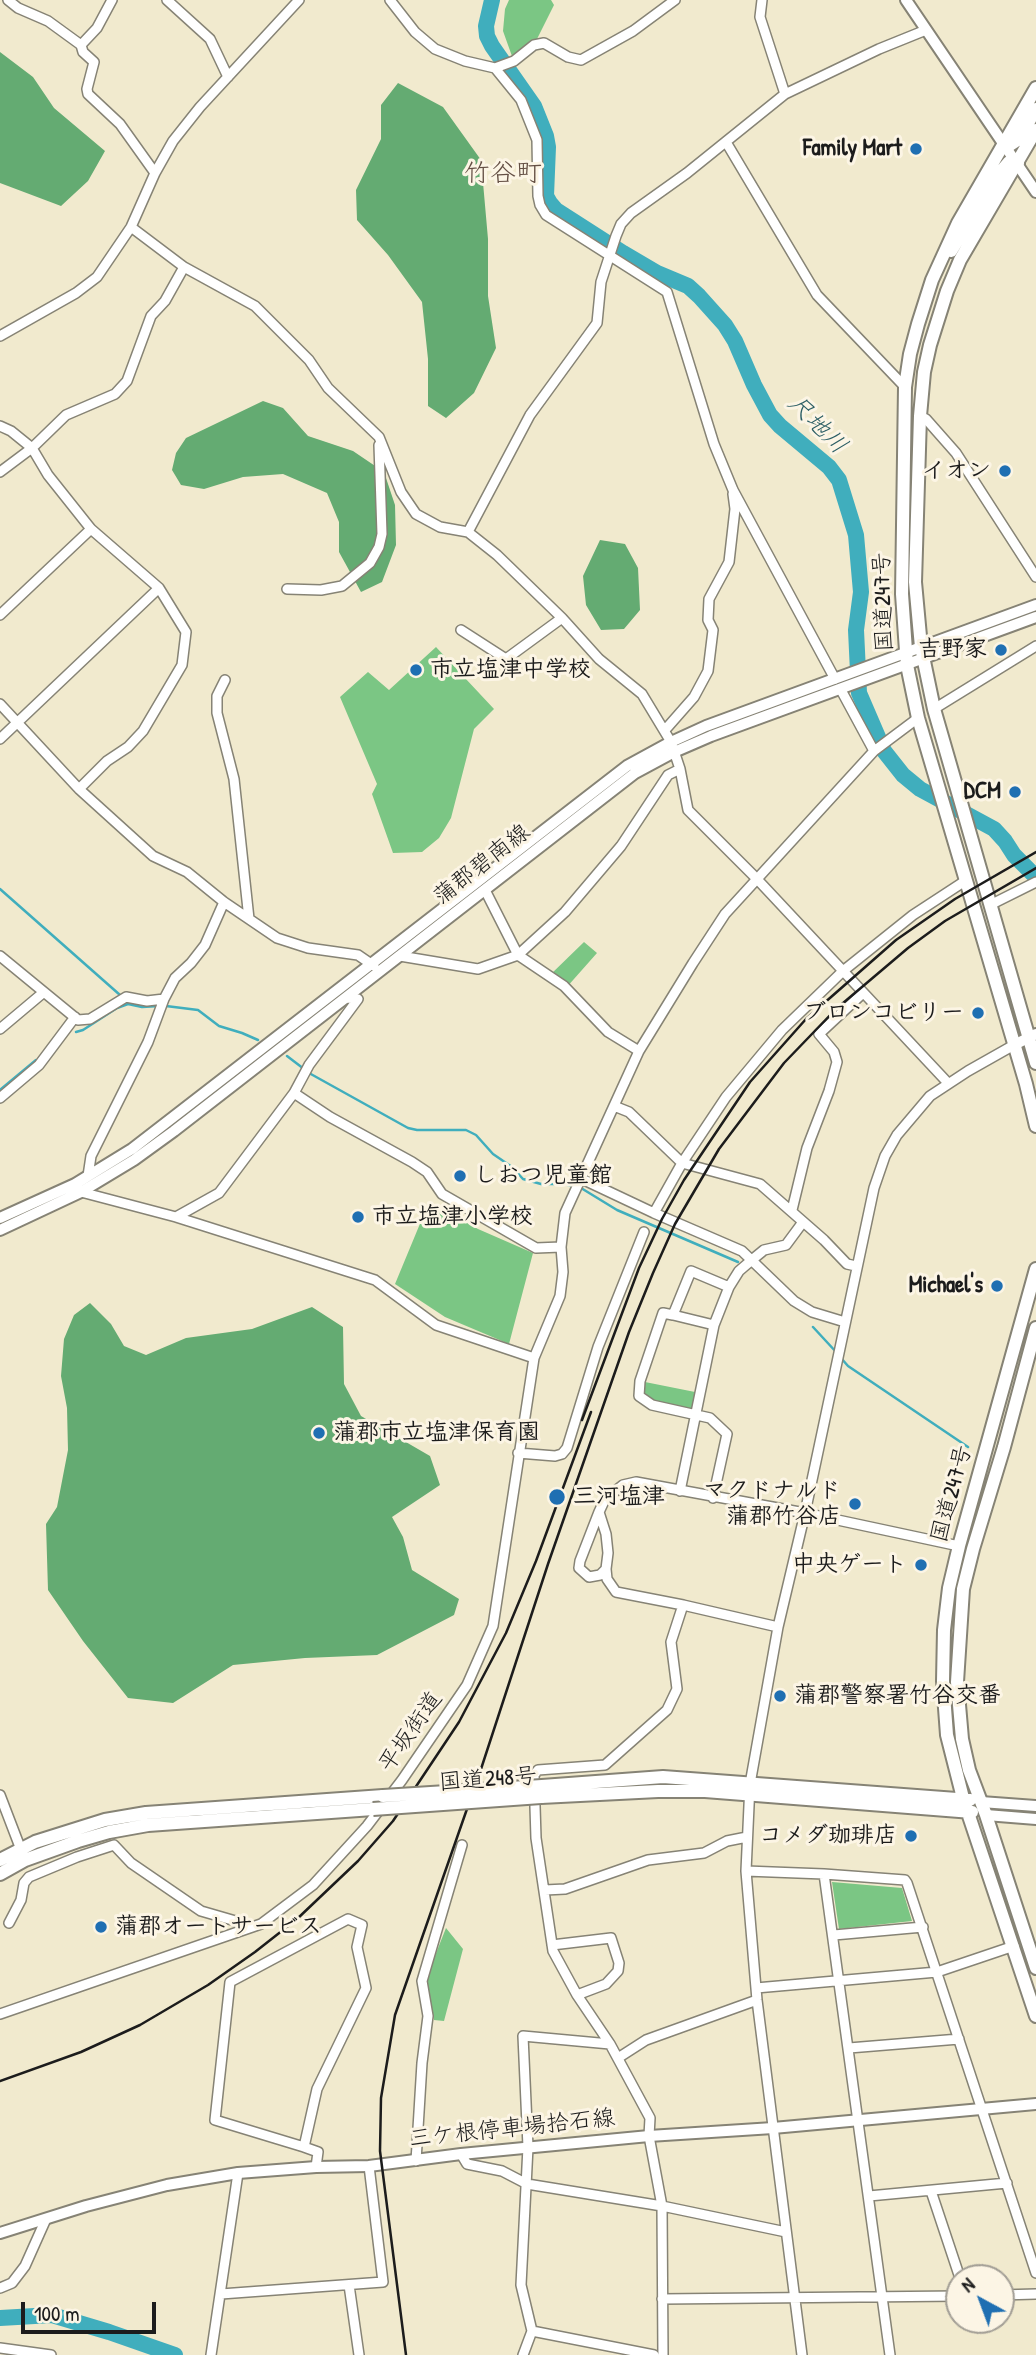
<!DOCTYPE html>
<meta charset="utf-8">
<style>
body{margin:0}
#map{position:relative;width:1036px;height:2355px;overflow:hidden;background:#f1eace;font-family:"Patrick Hand",sans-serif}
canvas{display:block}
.north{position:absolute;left:945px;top:2264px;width:70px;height:70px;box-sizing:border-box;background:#fcf5e5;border:2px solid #a29e95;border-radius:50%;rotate:319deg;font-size:19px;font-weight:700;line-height:28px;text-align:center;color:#1c1c1c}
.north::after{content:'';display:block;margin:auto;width:24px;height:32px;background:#1f6fb2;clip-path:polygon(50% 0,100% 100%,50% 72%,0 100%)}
.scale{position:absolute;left:21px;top:2302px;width:135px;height:32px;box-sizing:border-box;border:4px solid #1c1c1c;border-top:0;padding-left:9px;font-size:21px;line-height:24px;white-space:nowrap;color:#1c1c1c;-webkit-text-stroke:5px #fcf5e5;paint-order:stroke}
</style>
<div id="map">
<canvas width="1036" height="2355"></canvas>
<div class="north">N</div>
<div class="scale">100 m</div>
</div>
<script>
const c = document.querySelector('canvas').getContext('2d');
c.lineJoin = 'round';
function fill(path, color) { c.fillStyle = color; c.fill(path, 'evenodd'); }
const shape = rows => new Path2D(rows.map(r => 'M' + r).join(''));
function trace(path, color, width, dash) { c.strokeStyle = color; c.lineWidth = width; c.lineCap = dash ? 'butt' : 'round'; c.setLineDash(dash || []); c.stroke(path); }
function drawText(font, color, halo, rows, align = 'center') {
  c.font = font + ' "Patrick Hand","Klee One",sans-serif'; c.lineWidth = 6; c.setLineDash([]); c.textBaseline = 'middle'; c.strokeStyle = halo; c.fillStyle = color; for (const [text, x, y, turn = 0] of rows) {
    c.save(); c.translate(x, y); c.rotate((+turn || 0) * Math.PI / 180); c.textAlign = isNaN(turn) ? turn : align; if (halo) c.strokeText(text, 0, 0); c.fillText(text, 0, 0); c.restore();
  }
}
const green = shape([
 [509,0,551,0,554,5,535,43,513,59,503,31,505,9],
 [436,647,494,709,474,729,451,818,439,838,422,852,393,853,372,794,377,784,340,697,368,672,389,690],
 [584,942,597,953,566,988,549,976],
 [429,1202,478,1229,533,1253,509,1344,445,1317,395,1284],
 [640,1381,700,1393,696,1416,639,1396],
 [832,1882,902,1888,912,1921,839,1929],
 [446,1928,463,1949,444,2021,434,2020,425,1981]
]);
const forest = shape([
 [0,52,33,77,54,108,105,151,88,181,61,206,0,183],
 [398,83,443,107,481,160,488,239,488,296,496,348,474,393,446,418,428,406,428,359,422,302,388,255,357,220,356,190,381,139,381,105],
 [263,401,283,408,308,436,353,451,384,472,395,505,396,545,382,582,361,592,339,552,339,522,327,493,283,474,243,477,204,489,181,485,172,470,176,453,186,438],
 [600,540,625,544,638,568,640,610,624,629,601,630,586,605,583,576],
 [90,1303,111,1324,124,1346,146,1355,186,1338,252,1329,312,1307,343,1327,344,1384,361,1416,430,1456,440,1485,392,1517,403,1537,412,1570,459,1599,454,1615,377,1655,305,1658,233,1665,173,1703,128,1698,83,1641,48,1590,46,1524,57,1507,68,1450,67,1408,61,1376,64,1339,74,1315]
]);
const stream = shape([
 [0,889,120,995],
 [166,1006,198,1010,219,1026,242,1033,258,1040],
 [76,1032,83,1030,117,1008,128,1004,142,1007,159,1006],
 [287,1056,304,1069],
 [309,1073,408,1128,417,1130,466,1130,476,1135,493,1154,512,1167,523,1179,541,1184,564,1184,581,1188,617,1210,738,1262],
 [0,1090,36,1060],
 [813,1327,837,1353],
 [841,1358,848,1366,968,1447]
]);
const river = shape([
 [492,0,486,26,487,36,492,46,534,106,546,136,548,147,546,196,550,203,556,210,623,253,657,273,688,286,699,296,725,325,735,341,754,385,770,415,780,426,829,467,839,480,856,535,861,592,856,630,859,693,884,751,903,775,920,789,994,829,1005,841,1014,855,1036,877],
 [0,2318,52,2315,109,2332,175,2355]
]);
const minor = shape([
 [8,0,18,8,48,21,81,45,83,52,94,62,87,89,88,94,120,124,155,173],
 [167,0,210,39,228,77],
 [390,0,415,32,435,49,465,61,495,68,521,100,537,140,538,196,540,205,546,215,667,292,714,444,733,490,835,679],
 [762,0,760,17,785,94],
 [81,45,97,28,112,0],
 [495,68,514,61,534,45,544,43,568,57,581,60,633,31,675,0],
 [726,142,817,295,905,387],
 [131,227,184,267,255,306,309,360,328,388,379,437,401,492,416,514,440,527,468,532,497,555,562,618,599,659,642,694,671,742,680,769,688,810,756,878,948,1083],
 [0,336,76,293,97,277,131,227,155,173,173,141,200,107,299,0],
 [920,416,926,419,956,453,1036,577],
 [0,426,11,431,32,448,48,475,91,529,159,588,186,632,182,665,143,731,128,747,107,761,79,789],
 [0,472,32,448,66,415,115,394,127,381,151,316,165,301,184,267],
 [468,532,530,415,597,323,601,282,616,236,621,224,631,213,687,173,785,94,879,49,926,30],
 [287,589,321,590,342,586,370,563,379,547,382,534,379,445],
 [0,615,91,529],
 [461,630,506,659,562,618],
 [225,680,217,696,217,713,234,779,249,919],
 [841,690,874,751],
 [0,704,79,789,153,856,187,872,224,902,277,938,308,948,358,955,374,966],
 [934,709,1036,646],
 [665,730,694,697,708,671,713,630,708,620,709,599,729,562,735,509,733,494],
 [0,739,159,588],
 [485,890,518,955,564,986,608,1032,639,1051],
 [990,905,1036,882],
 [0,956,78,1020,90,1019,126,997,147,1001,164,999],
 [400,956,478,969,518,955,565,912,621,846,668,775,680,769],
 [0,1029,44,992],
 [294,1093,330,1117,412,1162,427,1172,442,1194,536,1248,561,1247],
 [0,1098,39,1065,75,1017],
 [614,1106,629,1112,682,1163,760,1184,824,1240,847,1264,856,1266],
 [88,1176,91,1156,148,1042,164,999,175,978,191,963,205,945,224,902],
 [582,1179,654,1213,742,1251,794,1301,812,1312,845,1322],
 [81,1192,176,1217,375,1280,436,1325,534,1358],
 [792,1210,807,1148,829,1091,837,1062,834,1052,819,1034,863,993],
 [654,1213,682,1163,726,1097,782,1030,843,971,913,915,965,881],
 [176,1217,219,1193,294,1093,309,1065,358,999,346,998],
 [673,1315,663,1313,640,1381,639,1396,652,1405,710,1418,727,1434,713,1498],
 [714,1325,673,1315,691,1271,729,1287],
 [518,1453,555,1456,562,1454,567,1448,598,1347,644,1232],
 [680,1491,714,1325,729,1287,739,1271,753,1259,764,1250,786,1245,803,1222],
 [599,1512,606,1534,608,1553,606,1569,600,1575,589,1577,579,1568,580,1561,599,1512,605,1499,623,1485,636,1482,805,1513,959,1546],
 [606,1569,607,1579,616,1592,683,1605],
 [0,1795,23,1855],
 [746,1871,824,1874,905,1880,907,1883,1036,2273],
 [824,1874,890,2355],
 [545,1890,565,1889,648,1860,704,1853,727,1841,747,1837],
 [9,1923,21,1900,24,1883,29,1877,77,1857,114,1845,131,1863,201,1911,239,1922,249,1928],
 [834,1935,923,1927],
 [552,1945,611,1938,619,1963,618,1971,606,1984,577,1995],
 [756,1988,937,1972,1014,1946],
 [0,2014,261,1924,313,1885,367,1826,402,1780,467,1685,493,1626,534,1358,560,1296,563,1272,561,1247,565,1213,639,1051,693,963,725,914,874,751,918,718],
 [610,2044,523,2036,528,2147,521,2285,532,2331,654,2355],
 [849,2048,959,2039],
 [618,2058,646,2040,757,2000],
 [304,2147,317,2089,366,1988,357,1947,362,1925,348,1919,230,1982,215,2120,304,2147,318,2152,316,2167],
 [461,2154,467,2164,502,2171,527,2184,662,2206,786,2232],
 [416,2161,422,2063,428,2016,422,1981,462,1845],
 [931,2191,960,2278],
 [869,2196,1007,2183],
 [349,2285,359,2355],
 [0,2288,12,2283,25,2266,46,2219],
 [221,2294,383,2282,369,2166],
 [1001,2295,1036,2294],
 [662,2299,959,2296],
 [0,2348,51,2355],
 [211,2355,238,2173],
 [523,2355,532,2331],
 [663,2355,662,2206,649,2136,650,2118,610,2044,577,1995,553,1951,536,1838,534,1775,538,1770,605,1765,667,1710,677,1689,671,1642,683,1605,778,1627],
 [802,2355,757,2000,746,1871,750,1784,778,1627,805,1513,874,1188,885,1156,897,1135,930,1096,968,1071,1014,1045]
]);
const major = shape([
 [906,0,1036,192],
 [1014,1045,1036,1034],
 [0,1218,75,1184,132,1149,627,766,671,742,706,726,1036,605],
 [0,1230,81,1192,134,1160,174,1131,635,773,674,752,711,736,1036,617],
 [981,1802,1036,1806],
 [986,1815,1036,1819],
 [0,2233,86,2206,167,2185,238,2173,316,2167,369,2166,461,2154,649,2136,773,2128,1036,2104]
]);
const highway = shape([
 [1036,88,958,223,932,280,918,324,910,354,905,387,902,594,907,665,918,718,1026,1084,1036,1126],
 [1036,130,960,260,947,291,930,345,924,372,920,416,915,582,921,647,934,709,1036,1063],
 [1004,143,1010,145,1019,139,1036,109],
 [951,251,998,175,1009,162,1018,163],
 [1036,1269,959,1546,949,1588,944,1630,943,1681,947,1735,963,1798,1036,2016],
 [1036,1328,1004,1447,973,1549,963,1589,957,1682,962,1739,969,1770,986,1815,1036,1968],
 [542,1786,663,1777,970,1800],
 [541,1797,658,1791,705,1791,972,1812],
 [0,1860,35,1842,105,1820,146,1813,383,1796],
 [0,1874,25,1860,78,1841,109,1832,148,1825,373,1809]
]);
const rail = shape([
 [582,1420,639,1268,662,1219,684,1180,750,1082,806,1019,896,940,955,899,1036,852],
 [0,2081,81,2052,140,2025,208,1985,255,1952,297,1919,358,1861,393,1821,459,1722,506,1633,536,1561,591,1412],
 [406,2355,380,2151,381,2098,395,2015,482,1766,548,1564,629,1332,653,1273,675,1224,719,1149,784,1063,836,1009,908,948,945,921,1036,868]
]);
const highwayBridge = shape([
 [383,1796,542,1786],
 [373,1809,541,1797]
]);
const markers = [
 [916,149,7,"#1f6fb2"],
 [1005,471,7,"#1f6fb2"],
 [1001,650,7,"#1f6fb2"],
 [416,670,7,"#1f6fb2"],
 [1015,792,7,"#1f6fb2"],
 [978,1013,7,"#1f6fb2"],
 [460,1176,7,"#1f6fb2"],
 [358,1217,7,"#1f6fb2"],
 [997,1286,7,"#1f6fb2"],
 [319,1433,7,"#1f6fb2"],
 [557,1497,9,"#1f6fb2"],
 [855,1504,7,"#1f6fb2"],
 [921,1565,7,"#1f6fb2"],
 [780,1696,7,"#1f6fb2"],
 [911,1836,7,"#1f6fb2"],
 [101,1927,7,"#1f6fb2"]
];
const poiNames = [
 ["Family Mart",902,149],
 ["イオン",991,471],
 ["吉野家",987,650],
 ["市立塩津中学校",430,670,"left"],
 ["DCM",1001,792],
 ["ブロンコビリー",964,1013],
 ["しおつ児童館",474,1176,"left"],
 ["市立塩津小学校",372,1217,"left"],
 ["Michael's",983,1286],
 ["蒲郡市立塩津保育園",333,1433,"left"],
 ["マクドナルド",841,1491],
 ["蒲郡竹谷店",841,1517],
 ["三河塩津",573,1497,"left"],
 ["中央ゲート",907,1565],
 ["蒲郡警察署竹谷交番",794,1696,"left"],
 ["コメダ珈琲店",897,1836],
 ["蒲郡オートサービス",115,1927,"left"]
];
const streetNames = [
 ["国道247号",884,602,-92],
 ["蒲郡碧南線",482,865,-38],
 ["国道247号",952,1494,-75],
 ["平坂街道",411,1732,-55],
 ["国道248号",488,1780,-4],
 ["三ケ根停車場拾石線",512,2129,-6]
];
const waterNames = [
 ["尺地川",817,425,45]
];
const quarterNames = [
 ["竹谷町",503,174]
];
fill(green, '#7bc684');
fill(forest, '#64ab72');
trace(stream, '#40aebd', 2.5);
trace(river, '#40aebd', 16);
trace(minor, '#868375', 12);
trace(major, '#868375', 14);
trace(highway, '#868375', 16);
trace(minor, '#fff', 9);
trace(major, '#fff', 10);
trace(highway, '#fff', 12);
trace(rail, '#1c1c1c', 2.5);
trace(highwayBridge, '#868375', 16, []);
trace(highwayBridge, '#fff', 12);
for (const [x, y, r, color] of markers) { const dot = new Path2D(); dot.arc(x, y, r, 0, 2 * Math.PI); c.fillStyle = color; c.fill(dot); trace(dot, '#fcf5e5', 2.5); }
drawText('bold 23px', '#1c1c1c', '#fcf5e5', poiNames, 'right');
drawText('23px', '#1c1c1c', '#fcf5e5', streetNames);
drawText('italic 24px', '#2c5e64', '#fcf5e5', waterNames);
drawText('26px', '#644f44', '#fcf5e5', quarterNames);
</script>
